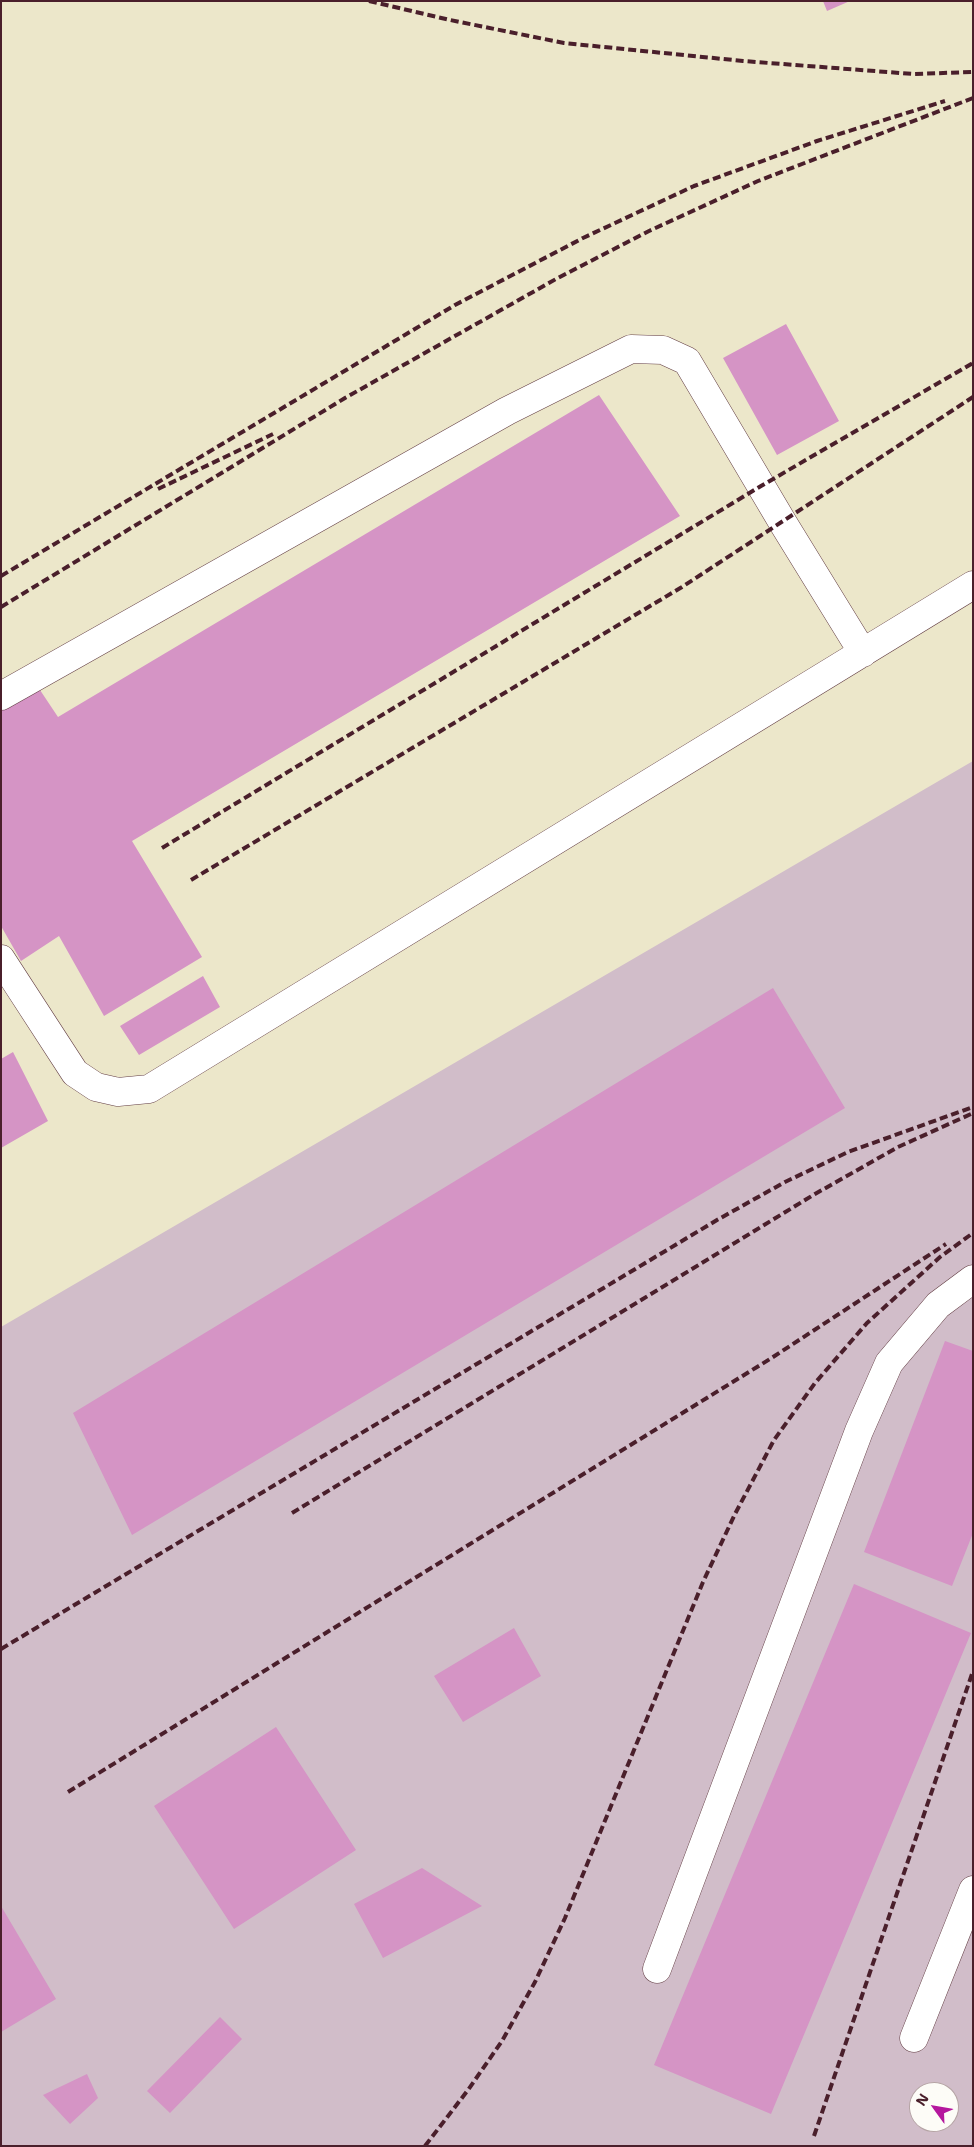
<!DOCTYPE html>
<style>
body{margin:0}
#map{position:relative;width:974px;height:2147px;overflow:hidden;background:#ece7ca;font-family:"Shantell Sans",sans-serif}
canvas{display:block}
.frame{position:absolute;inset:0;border:2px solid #4a1f2b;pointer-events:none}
.north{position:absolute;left:909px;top:2082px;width:50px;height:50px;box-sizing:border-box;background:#fdfcf7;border:1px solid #b5a4a5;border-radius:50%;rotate:302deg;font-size:14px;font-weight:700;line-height:20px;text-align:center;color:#4a1f2b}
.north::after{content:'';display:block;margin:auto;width:18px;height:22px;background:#b5179e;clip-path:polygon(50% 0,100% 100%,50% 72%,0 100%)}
</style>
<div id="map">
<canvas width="974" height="2147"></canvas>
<div class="frame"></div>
<div class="north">N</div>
</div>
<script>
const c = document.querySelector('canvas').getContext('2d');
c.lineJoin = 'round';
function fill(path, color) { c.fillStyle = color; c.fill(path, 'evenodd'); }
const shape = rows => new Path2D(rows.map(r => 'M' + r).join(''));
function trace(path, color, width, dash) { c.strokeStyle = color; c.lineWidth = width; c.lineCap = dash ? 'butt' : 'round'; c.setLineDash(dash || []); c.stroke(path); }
const industrial = shape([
 [973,761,973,2146,1,2146,1,1327],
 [919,2092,949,2092,949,2122,919,2122]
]);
const building = shape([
 [823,1,850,1,827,11],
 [786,324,839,421,777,455,723,358],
 [599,395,680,516,132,841,202,957,104,1016,59,936,21,961,1,926,1,709,38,687,58,717],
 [203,976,220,1007,139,1055,120,1026],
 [773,988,845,1108,132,1535,73,1413],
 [13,1052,48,1121,1,1148,1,1059],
 [945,1341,973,1351,973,1533,952,1586,864,1552],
 [854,1584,971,1633,771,2114,654,2065],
 [514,1628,541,1676,463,1722,434,1676],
 [276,1727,356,1850,234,1929,154,1806],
 [422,1868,482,1906,383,1958,354,1904],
 [1,1906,56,1999,1,2032],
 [220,2017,242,2039,170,2113,147,2091],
 [87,2074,98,2098,70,2124,43,2095]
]);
const minor = shape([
 [1,696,507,411,631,349,663,350,687,361,783,523,863,653],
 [1,959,75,1073,96,1087,118,1092,149,1089,973,585],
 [657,1969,859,1431,889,1363,938,1305,973,1279],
 [914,2038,973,1890]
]);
const rail = shape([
 [369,1,450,20,564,43,743,61,913,74,973,72],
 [158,489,273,434],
 [1,576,455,305,583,238,694,186,817,141,945,101],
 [1,607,345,398,556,279,649,231,758,181,973,98],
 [162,848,761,486,973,363],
 [191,880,682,587,973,397],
 [292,1513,815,1194,898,1147,971,1114],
 [1,1649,717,1220,785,1182,848,1152,973,1107],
 [68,1792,770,1359,946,1244],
 [814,2136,973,1671],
 [425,2146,468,2090,502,2041,535,1982,565,1918,703,1582,735,1514,774,1440,815,1383,867,1323,940,1257,973,1233]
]);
fill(industrial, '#d1bdc9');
fill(building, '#d594c5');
trace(minor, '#623d43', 29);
trace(minor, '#fff', 28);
trace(rail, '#4a1f2b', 4, [8, 4]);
</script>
